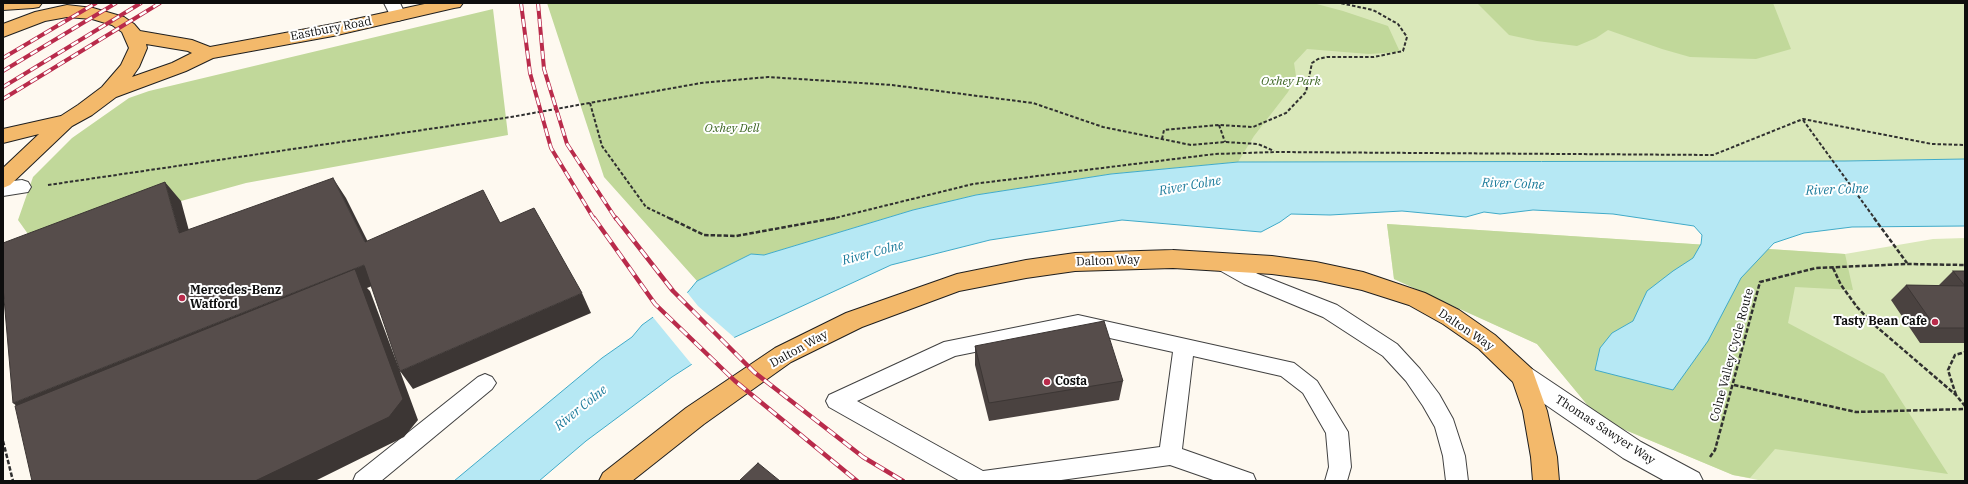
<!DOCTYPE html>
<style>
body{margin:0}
#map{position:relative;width:1968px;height:484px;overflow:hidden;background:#fef9f0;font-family:"IBM Plex Serif",serif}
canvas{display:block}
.frame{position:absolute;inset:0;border:4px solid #0e0e0e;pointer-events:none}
</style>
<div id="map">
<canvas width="1968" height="484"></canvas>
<div class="frame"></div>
</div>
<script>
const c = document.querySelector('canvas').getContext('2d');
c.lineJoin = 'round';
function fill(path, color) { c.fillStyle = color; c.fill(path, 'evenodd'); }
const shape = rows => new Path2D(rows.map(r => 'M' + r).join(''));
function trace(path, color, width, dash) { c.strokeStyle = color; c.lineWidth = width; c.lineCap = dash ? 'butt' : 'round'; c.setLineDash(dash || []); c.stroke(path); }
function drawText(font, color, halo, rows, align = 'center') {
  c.font = font + ' "IBM Plex Serif",serif'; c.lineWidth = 4; c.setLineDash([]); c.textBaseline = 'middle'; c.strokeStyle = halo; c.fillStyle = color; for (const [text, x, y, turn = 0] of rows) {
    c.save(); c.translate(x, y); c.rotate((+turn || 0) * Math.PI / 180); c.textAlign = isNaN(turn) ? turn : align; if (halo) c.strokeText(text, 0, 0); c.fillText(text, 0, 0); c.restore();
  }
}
const green = shape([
 [1202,3,1965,3,1965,159,1845,161,1238,162,1217,130],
 [1387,224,1845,254,1933,239,1965,238,1965,481,1763,481,1733,475,1599,419,1537,344,1394,279]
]);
const forest = shape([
 [547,3,1313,3,1343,11,1388,26,1400,52,1369,54,1307,49,1294,63,1296,76,1288,92,1254,136,1238,162,1111,174,976,195,913,210,764,255,751,254,697,281,604,177],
 [1477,3,1773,3,1791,49,1756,59,1690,57,1662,49,1608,30,1596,38,1577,46,1537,41,1509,35],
 [493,9,508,135,246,183,181,201,43,255,18,220,33,177,72,138,129,98,149,91],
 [1387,224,1845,254,1853,290,1795,287,1788,323,1884,374,1948,474,1775,449,1750,478,1733,475,1599,419,1537,344,1394,279]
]);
const water = shape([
 [1965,159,1965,226,1852,227,1804,233,1774,243,1741,278,1708,341,1673,390,1595,370,1600,348,1612,333,1633,321,1647,291,1673,271,1693,258,1701,244,1702,235,1694,226,1613,214,1533,210,1500,214,1484,212,1466,217,1402,211,1330,215,1291,214,1280,222,1261,232,1122,220,990,240,891,265,731,339,672,377,586,441,539,481,454,481,602,358,632,337,642,325,688,292,697,281,751,254,764,255,913,210,976,195,1111,174,1238,162,1845,161,1965,159]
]);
const pier = shape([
 [686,291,698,306,736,339,693,366,652,316]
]);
const pathFar1 = shape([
 [590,103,602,146,646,207,671,219],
 [1803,120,1875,219],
 [1219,125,1225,142],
 [1162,139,1164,130,1219,125,1253,127,1286,113,1306,92,1312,63,1318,59,1327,57,1374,57,1403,51,1407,37,1398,24,1373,10,1340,3],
 [48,185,511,117,701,83,768,77,892,85,1033,103,1103,127,1191,145,1225,142,1258,144,1274,151],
 [831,219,973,184,1215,154,1276,152,1713,155,1803,119,1932,144,1965,145]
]);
const path = shape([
 [669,218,704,235,736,236,835,218],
 [1874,218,1907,263],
 [1833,268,1841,285,1857,307,1871,322,1956,395,1965,406],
 [1734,385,1856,412,1965,409],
 [1956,395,1948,370,1955,355,1965,352],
 [3,441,13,481],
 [1710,457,1715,450,1760,282,1816,268,1907,264,1965,265]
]);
const service = shape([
 [384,3,400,3,406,16,404,19,398,21,392,19,384,3],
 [22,180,28,182,31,187,28,192,3,196,3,182,22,180],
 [1219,254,1258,274,1337,305,1397,344,1420,369,1439,394,1453,419,1465,456,1468,481,1446,481,1443,456,1435,427,1423,406,1406,381,1383,356,1323,317,1244,284,1212,266,1209,261,1212,256,1219,254],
 [1078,315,1294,363,1317,381,1348,432,1351,467,1347,481,1325,481,1329,467,1326,433,1303,393,1281,376,1193,356,1182,449,1253,474,1256,481,1216,481,1170,465,1054,481,960,481,829,407,826,401,829,395,944,342,1078,315],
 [1078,331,1173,352,1160,447,983,471,857,401,955,356,1078,331],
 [485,374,492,377,496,383,492,389,381,481,353,481,356,474,478,377,485,374]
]);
const tertiary = shape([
 [1523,366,1532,369,1641,442,1699,473,1703,481,1665,481,1623,458,1514,383,1511,376,1514,369,1523,366]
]);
const primary = shape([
 [3,3,42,3,39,7,33,8,3,10,3,3],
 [429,3,463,3,460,7,454,8,333,36,213,58,186,71,116,97,92,115,72,126,10,185,3,188,3,168,39,134,3,143,3,129,61,116,78,105,102,87,121,65,129,48,122,32,112,25,92,19,67,17,45,21,3,37,3,24,35,12,67,5,93,8,124,17,134,24,140,31,192,40,210,47,333,24,429,3],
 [146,44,188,51,192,53,172,63,132,77,139,67,147,48,146,44],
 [1173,250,1272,256,1316,262,1363,272,1425,293,1459,310,1495,335,1532,369,1547,411,1557,457,1559,481,1533,481,1531,457,1523,411,1513,382,1479,349,1443,324,1409,305,1362,290,1316,280,1272,274,1173,268,1075,271,1026,278,959,291,862,327,791,362,704,424,632,481,599,481,603,473,686,408,775,348,846,313,957,274,1026,260,1075,253,1173,250]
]);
const railFar1 = shape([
 [521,3,530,73,551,148,594,219],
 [538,3,544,69,567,144,616,219],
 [3,58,96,3],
 [3,71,116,3],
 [3,87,141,3],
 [3,99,160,3]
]);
const rail = shape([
 [594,218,655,304,735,381,857,481],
 [616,218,673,291,754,372,863,457,903,481]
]);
const wall = shape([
 [1953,271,1965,271,1965,343,1920,343,1891,300,1906,285,1938,286],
 [975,346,1123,381,1119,400,989,421,975,365]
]);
const shadedWall = shape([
 [333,178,346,198,378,262,365,242],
 [165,182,181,201,195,253,179,233],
 [364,265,377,284,367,288,370,291,400,371,582,293,591,313,413,389,400,371,418,420,404,437,315,481,255,481,36,422,13,403]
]);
const building = shape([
 [333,178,365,242,483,190,500,223,534,208,582,293,400,371,364,265,13,403,3,287,3,243,165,182,179,233,333,178],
 [355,269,403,399,389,417,255,481,32,481,15,406,355,269],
 [1953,271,1965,271,1965,328,1936,328,1906,285,1965,286,1953,271],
 [1104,321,1123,381,989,403,975,346,1104,321],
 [758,463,780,481,739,481,758,463]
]);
const markers = [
 [182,298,4,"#b92b4b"],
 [1935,322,4,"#b92b4b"],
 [1047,382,4,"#b92b4b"]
];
const streetNames = [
 ["Eastbury Road",331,29,-11],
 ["Dalton Way",1108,261,-2],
 ["Dalton Way",1466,330,34],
 ["Dalton Way",799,349,-29],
 ["Colne Valley Cycle Route",1732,355,-75],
 ["Thomas Sawyer Way",1605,430,33]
];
const parkNames = [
 ["Oxhey Park",1291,82],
 ["Oxhey Dell",732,129]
];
const poiNames = [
 ["Mercedes-Benz",190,291],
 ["Watford",190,305],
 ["Tasty Bean Cafe",1927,322,"right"],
 ["Costa",1055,382]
];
const waterNames = [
 ["River Colne",1513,184,2],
 ["River Colne",1190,186,-10],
 ["River Colne",1837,190,-2],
 ["River Colne",873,253,-15],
 ["River Colne",581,408,-39]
];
fill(green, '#dae8ba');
fill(forest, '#c1d89a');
fill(water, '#b6e8f4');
trace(water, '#40aac8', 1);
fill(pier, '#fef9f0');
trace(service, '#414141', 2);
trace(tertiary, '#414141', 2);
trace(primary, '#1f1f1f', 2);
trace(pathFar1, '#303030', 2, [3.5, 2]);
trace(path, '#303030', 2.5, [4.5, 2]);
fill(service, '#fff');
fill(tertiary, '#fff');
fill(primary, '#f3b96b');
trace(railFar1, '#b92b4b', 4);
trace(rail, '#b92b4b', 4.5);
trace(railFar1, '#fff', 2.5, [8]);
trace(rail, '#fff', 3, [10]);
fill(wall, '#4a4240');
fill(shadedWall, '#3c3634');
fill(building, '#564d4b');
trace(building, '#3c3634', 1);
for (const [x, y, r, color] of markers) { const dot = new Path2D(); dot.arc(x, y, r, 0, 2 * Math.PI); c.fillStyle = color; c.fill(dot); trace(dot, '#fff', 1.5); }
drawText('12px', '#0e0e0e', '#fff', streetNames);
drawText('italic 12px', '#3a6420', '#fff', parkNames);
drawText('bold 12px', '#0e0e0e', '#fff', poiNames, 'left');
drawText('italic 13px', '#1c7b9b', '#fff', waterNames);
</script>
